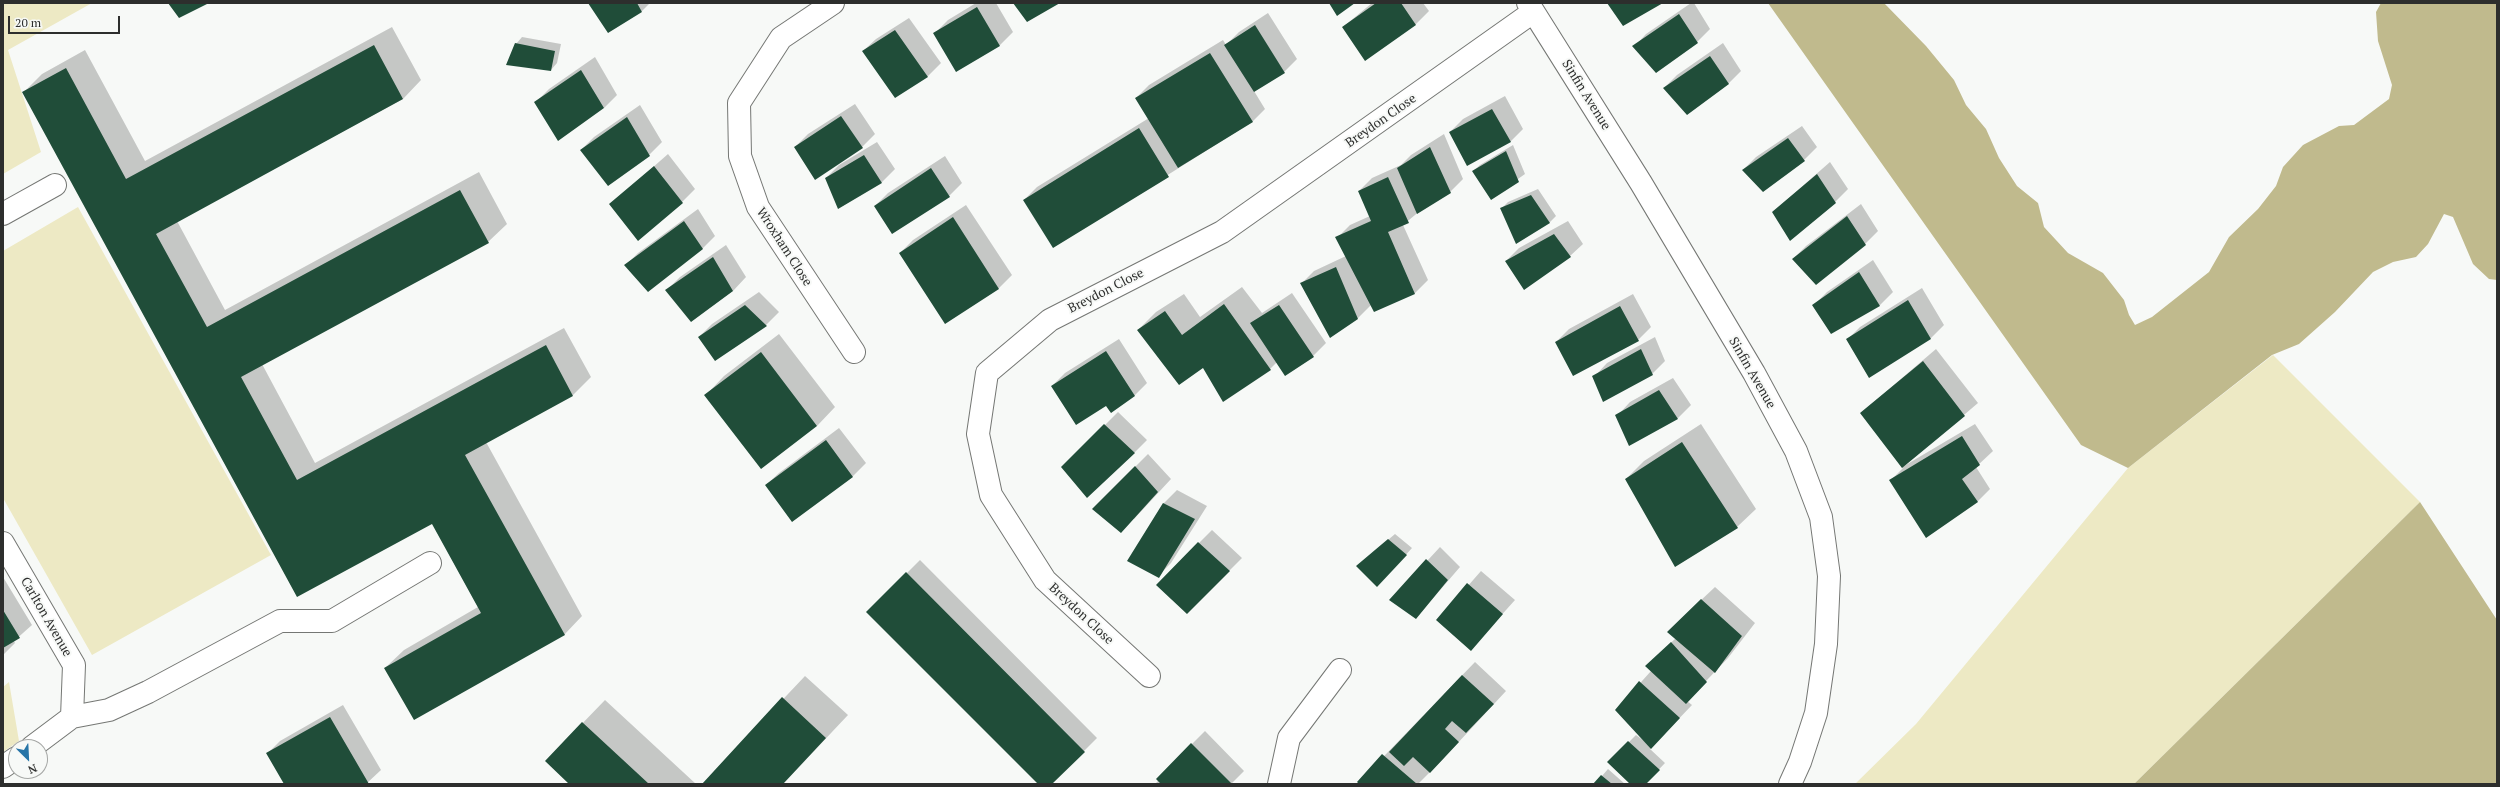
<!DOCTYPE html>
<style>
body{margin:0}
#map{position:relative;width:2500px;height:787px;overflow:hidden;background:#f7f9f7;font-family:"PT Serif",serif}
canvas{display:block}
.frame{position:absolute;inset:0;border:4px solid #2d2e2d;pointer-events:none}
.north{position:absolute;left:8px;top:739px;width:40px;height:40px;box-sizing:border-box;background:#f7f9f7;border:1px solid #a6a8a6;border-radius:50%;rotate:156deg;font-size:11px;font-weight:700;line-height:16px;text-align:center;color:#2d2e2d}
.north::after{content:'';display:block;margin:auto;width:14px;height:18px;background:#2775a7;clip-path:polygon(50% 0,100% 100%,50% 72%,0 100%)}
.scale{position:absolute;left:8px;top:16px;width:112px;height:18px;box-sizing:border-box;border:2px solid #2d2e2d;border-top:0;padding-left:5px;font-size:12px;line-height:14px;white-space:nowrap;color:#2d2e2d;-webkit-text-stroke:3px #f7f9f7;paint-order:stroke}
</style>
<div id="map">
<canvas width="2500" height="787"></canvas>
<div class="frame"></div>
<div class="north">N</div>
<div class="scale">20 m</div>
</div>
<script>
const c = document.querySelector('canvas').getContext('2d');
c.lineJoin = 'round';
function fill(path, color) { c.fillStyle = color; c.fill(path, 'evenodd'); }
const shape = rows => new Path2D(rows.map(r => 'M' + r).join(''));
function trace(path, color, width, dash) { c.strokeStyle = color; c.lineWidth = width; c.lineCap = dash ? 'butt' : 'round'; c.setLineDash(dash || []); c.stroke(path); }
function drawText(font, color, halo, rows, align = 'center') {
  c.font = font + ' "PT Serif",serif'; c.lineWidth = 4; c.setLineDash([]); c.textBaseline = 'middle'; c.strokeStyle = halo; c.fillStyle = color; for (const [text, x, y, turn = 0] of rows) {
    c.save(); c.translate(x, y); c.rotate((+turn || 0) * Math.PI / 180); c.textAlign = isNaN(turn) ? turn : align; if (halo) c.strokeText(text, 0, 0); c.fillText(text, 0, 0); c.restore();
  }
}
const green = shape([
 [3,3,92,3,8,50,41,152,3,174],
 [78,207,271,555,92,655,3,498,3,251],
 [2273,355,2420,502,2134,784,1855,784,1916,724,2128,468],
 [9,682,19,741,3,752,3,687]
]);
const forest = shape([
 [1768,3,1884,3,1926,46,1954,80,1966,105,1986,129,1999,158,2017,186,2038,203,2044,227,2068,253,2103,273,2124,300,2129,315,2135,325,2152,317,2209,272,2229,237,2258,209,2276,186,2283,167,2303,145,2339,126,2354,125,2389,99,2392,85,2378,41,2376,12,2381,3,2497,3,2497,280,2489,279,2473,264,2453,217,2444,214,2428,244,2416,257,2393,262,2373,272,2335,312,2299,344,2272,355,2128,468,2081,445],
 [2420,502,2497,620,2497,784,2134,784]
]);
const shadow = shape([
 [589,3,650,3,642,11],
 [976,3,996,3,1013,32,1000,45,957,70,935,33,948,20],
 [1372,3,1423,3,1429,11,1416,24,1365,59,1343,27],
 [1691,3,1694,3,1710,29,1697,42,1656,72,1634,47,1646,34],
 [1268,13,1297,59,1284,72,1254,91,1265,109,1252,122,1053,247,1024,200,1037,187,1149,118,1136,98,1149,85,1223,40,1226,45,1239,32],
 [909,18,941,63,928,76,895,97,863,51,876,39],
 [392,27,421,80,403,99,177,221,225,310,479,172,507,224,488,242,262,364,315,463,564,328,591,377,573,395,486,442,582,616,564,635,385,668,404,650,478,607,432,523,297,596,24,92,42,74,85,50,145,161],
 [522,37,561,44,557,63,551,70,516,44],
 [1723,43,1741,71,1728,84,1664,88,1677,75],
 [595,57,617,95,604,108,536,102,549,89],
 [1505,96,1523,129,1510,142,1450,132,1463,119],
 [855,104,875,134,862,147,795,147,808,134],
 [640,105,662,142,649,155,581,150,594,137],
 [1802,126,1817,147,1804,160,1743,170,1756,157],
 [1444,134,1463,179,1450,192,1421,210,1403,225,1428,280,1415,293,1374,311,1371,305,1358,318,1330,336,1301,284,1314,271,1346,256,1337,238,1350,225,1370,216,1359,191,1372,178,1401,165,1411,155],
 [877,142,895,169,882,182,839,208,826,178,839,165],
 [1513,145,1525,174,1491,198,1473,171,1480,165],
 [668,154,695,189,682,202,611,204],
 [945,156,962,183,949,196,875,206,888,193],
 [1830,162,1848,189,1835,202,1773,212],
 [1538,189,1556,216,1549,223,1502,208,1508,202],
 [1861,204,1878,231,1865,244,1793,259,1806,246],
 [966,205,1012,275,999,288,945,322,900,253,913,240],
 [698,209,715,236,702,249,625,266,638,253],
 [1568,221,1583,244,1570,256,1506,261,1519,248],
 [726,245,746,277,733,291,692,320,667,290,680,277],
 [1873,260,1893,292,1880,305,1831,332,1814,305,1827,292],
 [1242,287,1262,313,1292,293,1326,343,1313,356,1277,362,1270,369,1203,367,1138,330,1156,312,1184,294,1200,317],
 [1922,288,1944,325,1931,338,1869,377,1847,340,1860,327],
 [759,292,779,312,766,325,699,337,712,324],
 [1633,294,1651,327,1638,340,1556,342,1569,329],
 [779,334,835,407,817,426,706,395,724,376],
 [1655,337,1665,361,1652,374,1594,377,1607,363],
 [1119,339,1147,383,1134,396,1107,405,1052,386,1065,373],
 [1936,349,1978,403,1904,466,1975,424,1993,451,1976,467,1990,489,1977,502,1890,481,1903,468,1861,413],
 [1673,378,1691,405,1678,418,1629,445,1617,416,1630,402],
 [1118,412,1147,440,1134,453,1063,467],
 [1701,424,1756,509,1737,527,1676,566,1626,479,1644,461],
 [839,428,866,463,853,476,792,521,766,485,779,473],
 [1148,454,1171,479,1134,519,1093,509],
 [1177,490,1207,506,1171,563,1158,576,1128,561,1164,503],
 [1212,530,1242,558,1187,613,1157,585],
 [1395,534,1412,548,1384,579,1357,566],
 [1440,547,1460,567,1416,618,1391,600],
 [920,560,1097,738,1051,784,1039,784,868,612],
 [1481,571,1515,600,1471,649,1438,620],
 [3,577,32,625,14,641,15,643,3,655],
 [1715,587,1755,623,1728,658,1687,701,1692,705,1650,749,1665,763,1645,784,1632,784,1609,762,1636,735,1647,743,1616,710,1651,671,1660,653,1676,638,1681,619],
 [1475,662,1506,691,1443,759,1418,784,1361,784,1359,782],
 [805,676,848,715,783,784,703,784],
 [605,700,696,784,571,784,546,761],
 [343,705,381,770,366,784,285,784,267,754,280,741],
 [1205,731,1244,771,1231,784,1155,784,1159,780,1157,779],
 [1608,769,1625,784,1595,784]
]);
const building = shape([
 [168,3,209,3,179,18],
 [588,3,637,3,642,12,608,33],
 [1013,3,1060,3,1027,22],
 [1329,3,1355,3,1337,16],
 [1376,3,1401,3,1416,25,1365,61,1342,27],
 [1607,3,1663,3,1623,26],
 [977,7,1000,46,956,72,933,33],
 [1679,14,1698,43,1656,73,1632,46],
 [1255,25,1285,73,1254,92,1224,45],
 [895,30,928,77,895,98,862,51],
 [515,43,555,51,551,71,506,65],
 [374,45,403,99,156,234,207,327,460,190,489,243,241,377,297,480,546,345,573,396,465,455,565,635,414,720,384,668,481,613,432,524,297,597,22,92,66,68,126,179],
 [1210,53,1253,122,1178,168,1135,98],
 [1710,56,1729,84,1687,115,1663,88],
 [581,70,604,108,558,141,534,102],
 [1492,109,1511,142,1467,166,1449,132],
 [841,116,863,148,815,180,794,147],
 [627,117,650,156,608,186,580,150],
 [1139,128,1169,177,1053,248,1023,200],
 [1788,138,1805,161,1763,192,1742,170],
 [1430,147,1451,193,1417,214,1397,168],
 [1506,151,1519,182,1491,200,1472,171],
 [864,155,882,183,838,209,825,178],
 [654,166,683,203,638,241,609,204],
 [931,168,950,197,892,234,874,206],
 [1817,174,1836,203,1790,241,1772,212],
 [1388,177,1409,223,1388,232,1415,294,1374,312,1335,237,1371,221,1358,191],
 [1531,195,1550,223,1516,244,1500,208],
 [1847,216,1866,245,1816,285,1792,259],
 [953,217,999,289,945,324,899,253],
 [684,221,703,249,648,292,624,265],
 [1554,234,1571,257,1524,290,1505,261],
 [713,257,733,291,691,322,665,290],
 [1336,267,1358,319,1330,338,1300,283],
 [1859,272,1880,306,1831,334,1812,305],
 [1908,300,1931,339,1869,378,1846,339],
 [1224,304,1271,370,1223,402,1203,368,1179,385,1137,330,1165,311,1182,335],
 [745,305,767,326,715,361,698,337],
 [1279,305,1314,357,1285,376,1250,323],
 [1620,306,1639,341,1573,376,1555,342],
 [1641,349,1653,375,1603,402,1592,376],
 [1106,351,1135,396,1111,413,1106,406,1076,425,1051,386],
 [761,352,817,426,761,469,704,395],
 [1923,361,1965,416,1902,468,1860,413],
 [1659,390,1678,419,1629,446,1615,415],
 [1104,424,1135,453,1087,498,1061,467],
 [1962,436,1980,465,1962,479,1978,502,1926,538,1889,480],
 [826,440,853,477,792,522,765,485],
 [1682,442,1738,528,1675,567,1625,479],
 [1135,466,1158,492,1121,533,1092,509],
 [1163,503,1195,519,1159,578,1127,561],
 [1388,539,1407,555,1377,587,1356,566],
 [1198,542,1230,571,1187,614,1156,585],
 [1426,559,1448,580,1416,619,1389,600],
 [906,572,1085,752,1052,784,1038,784,866,612],
 [1467,583,1503,614,1471,651,1436,620],
 [1701,599,1742,636,1715,673,1667,632],
 [3,610,20,638,3,648],
 [1671,642,1707,682,1686,704,1645,666],
 [1462,675,1494,704,1466,733,1452,721,1445,729,1459,742,1430,773,1413,757,1404,766,1389,752],
 [1639,681,1680,718,1651,749,1615,710],
 [782,697,826,738,783,784,702,784],
 [330,717,369,784,284,784,266,753],
 [582,722,649,784,569,784,545,761],
 [1628,741,1660,770,1646,784,1630,784,1607,762],
 [1191,743,1232,784,1161,784,1156,779],
 [1382,754,1417,784,1359,784,1357,782],
 [1601,775,1612,784,1593,784]
]);
const minor = shape([
 [833,3,781,38,739,103,740,156,758,207,854,352],
 [1528,3,1641,183,1754,373,1796,451,1821,517,1829,576,1826,644,1816,713,1800,762,1790,784],
 [3,214,55,185],
 [3,543,74,665,72,717,32,747],
 [1149,676,1045,580,991,495,978,434,987,373,1050,320,1222,232,1533,12],
 [72,717,109,710,148,692,280,621,332,621,430,563],
 [3,767,16,758],
 [1279,784,1289,738,1340,670]
]);
const streetNames = [
 ["Sinfin Avenue",1586,95,58],
 ["Breydon Close",1381,121,-35],
 ["Wroxham Close",784,247,57],
 ["Breydon Close",1106,291,-27],
 ["Sinfin Avenue",1752,373,60],
 ["Breydon Close",1081,614,43],
 ["Carlton Avenue",46,617,60]
];
fill(green, '#ede9c4');
fill(forest, '#c0ba8d');
fill(shadow, '#0003');
fill(building, '#204d39');
trace(minor, '#757774', 24);
trace(minor, '#fff', 22);
drawText('13px', '#2d2e2d', '#f7f9f7', streetNames);
</script>
